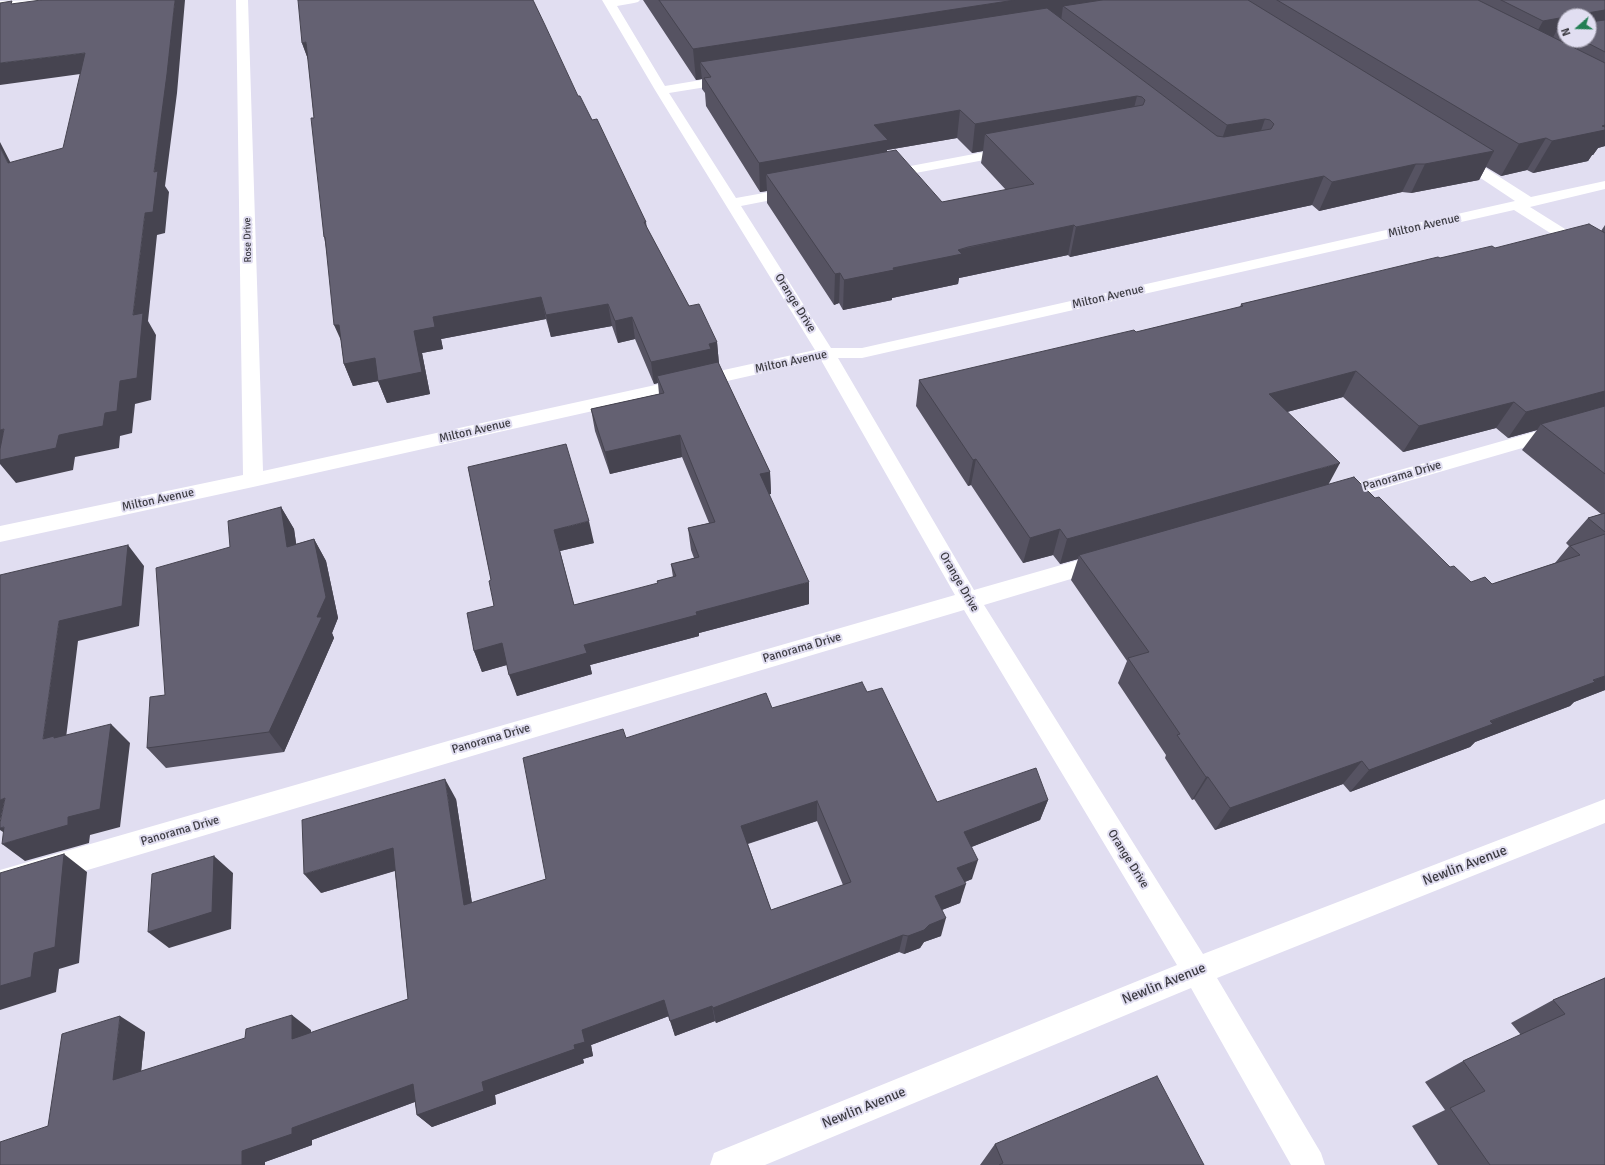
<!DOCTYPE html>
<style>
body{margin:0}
#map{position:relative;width:1605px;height:1165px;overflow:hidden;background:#e1def1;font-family:Signika,sans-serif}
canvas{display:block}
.north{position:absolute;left:1557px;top:8px;width:40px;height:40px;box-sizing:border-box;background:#e1def1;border:1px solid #9f9dab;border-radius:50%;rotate:250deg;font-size:11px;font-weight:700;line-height:16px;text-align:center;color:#3c3b42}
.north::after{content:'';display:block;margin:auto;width:14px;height:18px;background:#237f54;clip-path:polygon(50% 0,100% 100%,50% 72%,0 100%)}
</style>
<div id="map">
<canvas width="1605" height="1165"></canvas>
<div class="north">N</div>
</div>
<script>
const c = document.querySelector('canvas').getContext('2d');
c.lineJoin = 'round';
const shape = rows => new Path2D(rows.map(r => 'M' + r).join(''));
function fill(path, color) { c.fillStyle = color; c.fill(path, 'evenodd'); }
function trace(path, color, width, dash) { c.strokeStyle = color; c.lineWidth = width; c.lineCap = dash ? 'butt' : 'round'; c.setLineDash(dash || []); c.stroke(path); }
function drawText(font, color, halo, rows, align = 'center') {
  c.font = font + ' Signika,sans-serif'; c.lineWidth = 4; c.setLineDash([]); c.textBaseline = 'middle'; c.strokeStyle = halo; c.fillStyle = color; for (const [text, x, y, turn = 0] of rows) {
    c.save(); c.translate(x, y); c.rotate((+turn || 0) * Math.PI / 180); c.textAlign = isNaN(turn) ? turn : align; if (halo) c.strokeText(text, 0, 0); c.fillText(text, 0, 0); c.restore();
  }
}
const minor = shape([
 [39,0,37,2,33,3,0,7,0,1,39,0],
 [236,0,248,0,263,471,815,350,655,90,602,0,640,0,638,2,634,3,617,6,665,86,731,75,735,76,737,79,735,82,731,83,669,93,736,198,797,187,802,188,804,191,802,194,797,195,741,206,831,348,862,348,1515,201,1452,159,1450,156,1452,153,1457,152,1462,153,1531,197,1605,181,1605,189,1530,207,1605,254,1605,266,1599,264,1514,210,862,358,838,358,974,590,1103,553,1111,555,1114,561,1111,567,984,605,1203,954,1605,799,1605,823,1217,978,1321,1153,1325,1165,1291,1165,1191,988,765,1165,710,1165,714,1153,1177,965,964,610,0,896,0,870,955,595,821,360,253,487,0,542,0,526,243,475,236,0],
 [1011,147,1016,148,1018,151,1016,154,884,179,879,178,877,175,879,172,884,171,1011,147],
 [1605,412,1605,424,1336,502,1329,500,1326,495,1329,490,1605,412]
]);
const wall = shape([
 [643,0,1605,0,1605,146,1598,148,1593,155,1592,155,1588,161,1533,173,1527,170,1501,176,1486,167,1479,180,1411,193,1402,192,1319,211,1312,205,1070,257,1068,255,964,277,959,278,958,284,892,298,892,300,843,310,839,303,834,305,767,203,767,191,760,192,706,106,705,93,702,89,702,79,696,80],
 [1565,16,1589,40,1565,40],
 [957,138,972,153,983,151,981,163,1006,190,942,202,887,152,887,150],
 [302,43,578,96,592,120,646,222,647,228,689,306,717,342,719,364,770,472,771,494,769,494,809,604,699,633,699,636,590,665,592,674,517,696,507,665,482,672,474,651,494,606,491,580,468,467,594,543,560,551,574,605,658,584,657,581,673,577,671,564,694,558,691,550,688,528,709,523,682,457,610,474,595,431,591,409,659,394,658,383,654,384,635,339,618,343,612,326,551,337,546,319,441,339,443,349,422,353,430,394,387,403,378,381,353,386,344,364,341,341,325,242,324,237,314,118,308,59],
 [1605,225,1605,690,1574,702,1570,706,1475,742,1470,747,1350,792,1343,784,1215,830,1194,799,1192,800,1165,758,1166,755,1118,683,1127,661,1071,580,1078,559,1060,564,1053,555,1023,563,971,485,968,486,916,406,919,380,1136,332,1240,307,1241,304,1440,258,1495,248,1601,231],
 [1343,397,1403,452,1496,428,1508,438,1537,430,1522,450,1601,514,1588,518,1566,543,1569,546,1555,563,1492,584,1471,582,1450,567,1375,498,1328,484,1287,412],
 [281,507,294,529,296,544,314,539,326,561,338,618,332,633,334,638,284,752,166,768,147,748,165,695,230,547],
 [867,692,937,802,1048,800,1040,820,971,847,972,879,965,882,960,903,942,910,941,936,924,942,920,948,904,954,899,952,716,1023,715,1021,675,1036,669,1016,591,1045,593,1056,583,1059,584,1063,495,1095,496,1104,432,1127,417,1115,415,1102,312,1140,312,1145,265,1162,265,1165,0,1165,48,1126,145,1032,141,1071,311,1030,311,1033,408,999,395,871,321,893,456,799,472,903,546,879,626,738,772,708],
 [817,821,843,885,771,910,748,844],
 [1605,978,1605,1165,1438,1165,1412,1126,1445,1110,1425,1082,1463,1061,1521,1035,1511,1023,1553,1000],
 [995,1144,1203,1165,980,1165]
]);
const shadedWall = shape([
 [175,0,185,0,177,93,165,186,169,192,165,233,157,235,148,321,156,335,151,400,135,404,132,433,120,436,119,448,75,457,73,470,16,483,0,464,0,460,59,435,105,413,120,381,133,315,145,213,154,172],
 [1015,0,1194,0,1063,6,1061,21,700,62,702,79,696,80,693,49],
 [1605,10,1605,36,1589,39,1589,16,1569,16],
 [1565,17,1565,31,1558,28,1548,47,1527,50,1543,21],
 [306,42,309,62,302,43],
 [85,53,95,72,0,85,0,63],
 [1137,96,1130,124,985,134,983,151,972,153,975,124],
 [960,110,957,138,887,150,886,169,766,174,767,191,760,192,759,163,874,125],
 [1265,119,1255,148,1217,153,1227,125],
 [1605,119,1605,146,1598,148,1593,155,1592,155,1588,161,1533,173,1552,141],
 [1546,138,1527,170,1501,176,1519,144],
 [0,142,21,183,8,163,0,147],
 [1494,151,1479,180,1411,193,1425,164],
 [1416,164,1402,192,1319,211,1332,182],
 [1324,176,1312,205,1070,257,1076,227],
 [1074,225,1068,255,959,278,958,284,892,298,892,300,843,310,844,280,893,268,958,250],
 [840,273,839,303,834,305,835,274],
 [541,297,546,319,441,339,443,349,422,353,430,394,387,403,378,381,414,331,433,317],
 [608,304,612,326,551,337,546,315],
 [632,317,635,339,618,343,615,321],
 [334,325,339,325,344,347],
 [717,342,719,364,657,376,658,383,654,384,651,362,709,344],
 [375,358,384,380,353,386,344,364],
 [1356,371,1343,397,1257,420,1269,394],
 [1605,391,1605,411,1541,424,1537,430,1508,438,1526,412],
 [1514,402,1496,428,1403,452,1419,426],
 [4,429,0,456,0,430],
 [680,435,682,457,610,474,605,452],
 [976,459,971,485,968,486,973,460],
 [1340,463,1326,489,1079,555,1078,559,1060,564,1067,539],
 [770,472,771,494,761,496,760,474],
 [281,507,294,529,300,569,287,547],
 [589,521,594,543,560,551,554,530],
 [1060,529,1053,555,1023,563,1030,538],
 [314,539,326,561,338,618,332,633,334,638,284,752,269,732,317,617],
 [128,545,144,566,139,626,78,641,65,746,43,739,59,621],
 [809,582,809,604,699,633,699,636,590,665,592,674,517,696,509,675,584,645,696,612],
 [502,643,510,664,482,672,474,651],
 [1605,676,1605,690,1574,702,1570,706,1475,742,1470,747,1350,792,1369,770],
 [111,724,130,743,120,827,90,835,89,843,25,861,2,844,15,840,0,830,0,828,68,817],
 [1362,761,1343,784,1215,830,1230,808],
 [1206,777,1208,777,1194,799,1192,800],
 [445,779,456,799,475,923,464,905],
 [5,798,0,822,0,800],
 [1048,800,1040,820,959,852,964,832],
 [817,801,817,821,743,845,741,826],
 [393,848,407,867,321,893,304,874],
 [64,854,87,872,79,963,59,969,56,992,0,1010,0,986,34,953],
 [214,856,233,873,231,929,169,948,148,932],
 [978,860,972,879,952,887,957,868],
 [966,884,960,903,931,914,935,896],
 [946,918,941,936,924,942,920,948,904,954,908,936,929,925],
 [903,935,899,952,716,1023,713,1008],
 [664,1000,669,1016,591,1045,593,1056,583,1059,584,1063,495,1095,496,1104,432,1127,417,1115,482,1082,574,1045,582,1030],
 [712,1006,715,1021,675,1036,670,1021],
 [292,1015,311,1030,311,1054,292,1039],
 [120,1016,145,1032,139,1093,113,1080],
 [413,1084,428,1097,312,1140,312,1145,265,1162,265,1165,242,1165,242,1151,292,1128]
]);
const building = shape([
 [41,0,175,0,167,74,154,172,158,171,153,212,145,213,133,315,143,313,137,378,120,381,117,411,105,413,103,426,59,435,56,448,0,460,0,449,4,429,0,430,0,147,8,163,63,148,85,53,0,63,0,3,12,1,11,4,41,0],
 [298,0,533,0,545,25,578,96,580,96,592,120,597,119,646,222,644,222,689,306,699,304,717,342,709,344,711,349,651,362,632,317,615,321,608,304,546,315,541,297,433,317,435,327,414,331,422,372,378,381,375,358,344,364,339,325,334,325,325,237,324,237,311,118,314,118,306,42,302,43,298,0],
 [659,0,1015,0,693,49,659,0],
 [1102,0,1248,0,1494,151,1425,164,1416,164,1332,182,1324,176,1076,227,1074,225,968,247,958,250,962,254,893,268,894,270,844,280,840,273,835,274,766,174,896,150,942,202,1034,184,985,134,1143,105,1145,100,1142,97,1137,96,975,124,960,110,874,125,888,140,759,163,704,78,711,77,700,62,1047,8,1217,136,1224,137,1271,129,1274,124,1270,120,1265,119,1227,125,1063,6,1102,0],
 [1277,0,1478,0,1605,63,1605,125,1602,126,1605,127,1605,130,1552,141,1546,138,1519,144,1277,0],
 [1501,0,1605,0,1605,10,1569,16,1565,16,1565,17,1543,21,1501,0],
 [1605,20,1605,52,1582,40,1589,40,1589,22,1605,20],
 [1565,27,1565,31,1558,28,1565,27],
 [1589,224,1605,233,1605,391,1526,412,1514,402,1419,426,1356,371,1269,394,1340,463,1067,539,1060,529,1030,538,976,459,973,460,919,380,1134,330,1136,332,1243,306,1241,304,1438,257,1440,258,1492,246,1495,248,1589,224],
 [718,362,770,472,760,474,809,582,696,612,697,615,584,645,587,653,509,675,502,643,474,651,467,613,494,606,489,581,491,580,468,467,566,444,589,521,554,530,574,605,658,583,657,581,676,576,671,564,699,557,688,528,715,522,680,435,605,452,591,409,664,393,657,376,718,362],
 [1605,406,1605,474,1541,424,1605,406],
 [1354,477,1375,498,1379,497,1450,567,1454,566,1471,582,1485,577,1492,584,1580,555,1570,546,1605,534,1605,676,1593,680,1595,682,1490,721,1493,724,1369,770,1362,761,1230,808,1208,777,1206,777,1177,735,1180,734,1128,658,1149,652,1079,555,1354,477],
 [281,507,287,547,314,539,326,597,317,617,322,617,269,732,147,748,150,697,165,695,156,568,230,547,228,521,281,507],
 [1605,513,1605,532,1588,518,1605,513],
 [128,545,122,606,59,621,43,739,54,736,54,738,111,724,100,809,68,817,68,825,2,844,4,827,0,828,0,823,5,798,0,800,0,575,128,545],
 [862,682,867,692,882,688,937,802,1036,768,1048,800,964,832,978,860,957,868,966,884,935,896,946,918,929,925,924,930,908,936,903,935,713,1008,712,1006,670,1021,664,1000,582,1030,585,1042,574,1045,575,1049,482,1082,484,1091,417,1115,413,1084,292,1128,292,1134,242,1151,242,1165,0,1165,0,1142,48,1126,62,1034,120,1016,113,1080,245,1038,246,1029,292,1015,292,1039,408,999,393,848,304,874,302,820,445,779,464,905,546,879,523,758,623,729,626,738,766,693,772,708,862,682],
 [817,801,851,882,771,910,741,826,817,801],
 [64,854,55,947,34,953,31,977,0,986,0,873,64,854],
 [214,856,212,912,148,932,152,874,214,856],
 [1605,978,1605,1165,1490,1165,1450,1108,1485,1091,1463,1061,1565,1014,1553,1000,1605,978],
 [1157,1076,1204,1165,999,1165,1003,1163,995,1144,1157,1076]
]);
const farStreetnames = [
 ["Rose Drive",248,240,-91]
];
const streetNames = [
 ["Milton Avenue",1424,226,-13],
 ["Milton Avenue",1108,297,-13],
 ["Orange Drive",795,303,58],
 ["Milton Avenue",791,362,-12],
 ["Milton Avenue",475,431,-13],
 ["Panorama Drive",1402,476,-16],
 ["Milton Avenue",158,500,-12],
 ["Orange Drive",959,582,60],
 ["Panorama Drive",802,648,-16],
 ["Panorama Drive",491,739,-16],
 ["Panorama Drive",180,831,-16],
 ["Orange Drive",1128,859,58]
];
const nearStreetnames = [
 ["Newlin Avenue",1465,866,-21],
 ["Newlin Avenue",1164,984,-22],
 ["Newlin Avenue",864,1108,-22]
];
fill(minor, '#fff');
fill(wall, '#565362');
fill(shadedWall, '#464450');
fill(building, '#646172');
trace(building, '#464450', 1);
drawText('10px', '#3c3b42', '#e1def1', farStreetnames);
drawText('12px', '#3c3b42', '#e1def1', streetNames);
drawText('14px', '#3c3b42', '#e1def1', nearStreetnames);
</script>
